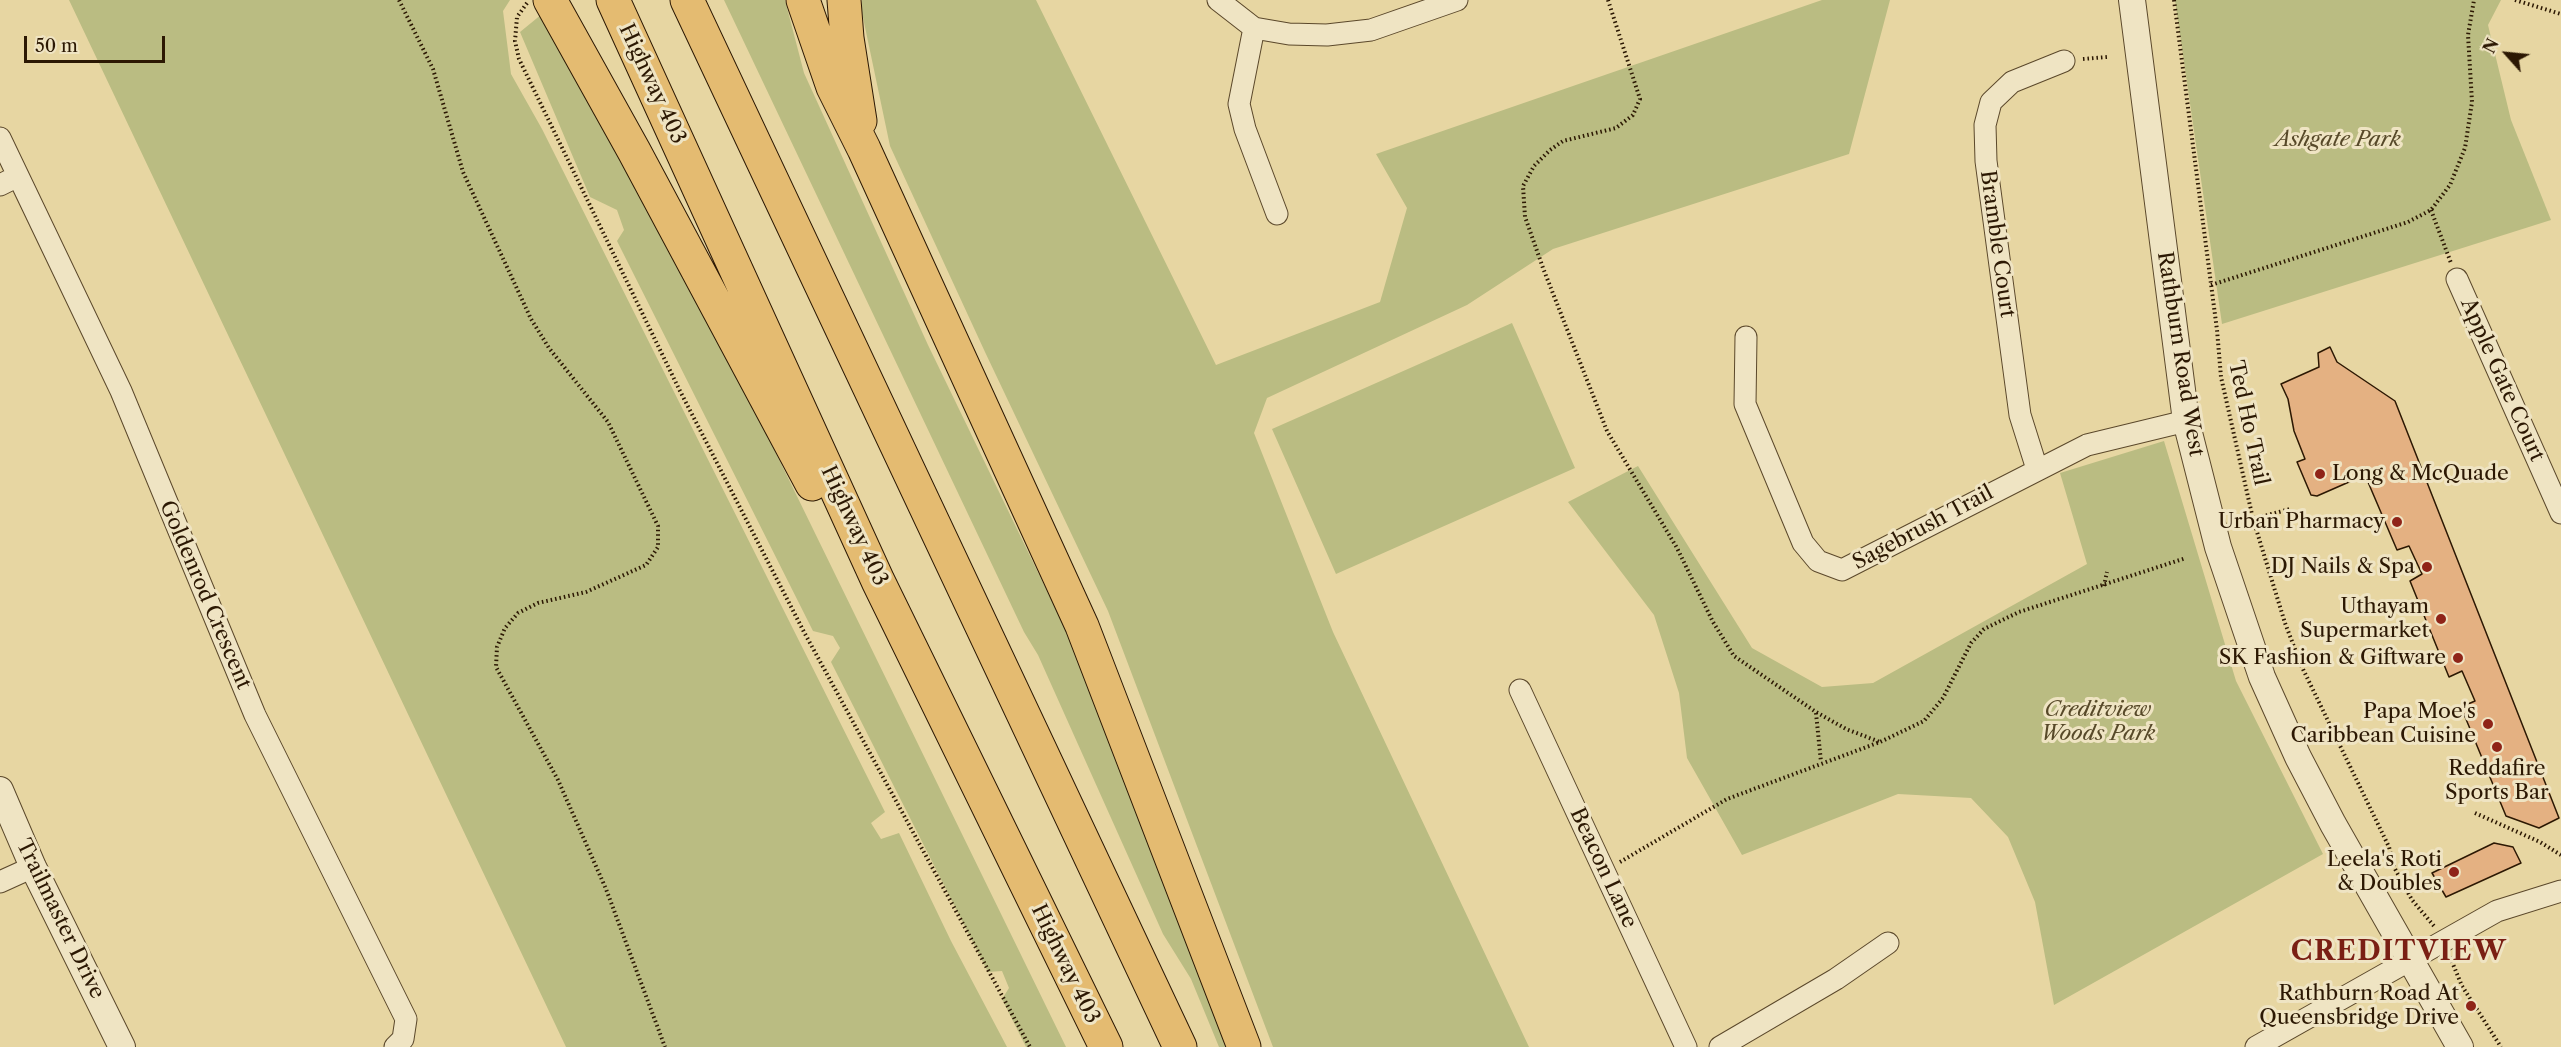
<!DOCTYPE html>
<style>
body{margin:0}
#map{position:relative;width:2561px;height:1047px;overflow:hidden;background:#e7d6a2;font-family:"Libre Caslon Text",serif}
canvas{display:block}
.north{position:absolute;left:2477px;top:24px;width:60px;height:60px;-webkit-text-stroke:4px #efe4c3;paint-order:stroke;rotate:297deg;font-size:16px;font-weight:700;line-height:24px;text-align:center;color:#2c1803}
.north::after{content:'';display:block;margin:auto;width:21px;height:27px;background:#2c1803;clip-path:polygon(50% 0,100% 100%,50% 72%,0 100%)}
.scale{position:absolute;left:24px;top:36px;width:141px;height:27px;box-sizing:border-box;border:3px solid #2c1803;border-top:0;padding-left:8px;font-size:18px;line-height:21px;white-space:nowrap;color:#2c1803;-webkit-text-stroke:4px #efe4c3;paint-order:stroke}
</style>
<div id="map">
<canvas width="2561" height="1047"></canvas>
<div class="north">N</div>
<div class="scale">50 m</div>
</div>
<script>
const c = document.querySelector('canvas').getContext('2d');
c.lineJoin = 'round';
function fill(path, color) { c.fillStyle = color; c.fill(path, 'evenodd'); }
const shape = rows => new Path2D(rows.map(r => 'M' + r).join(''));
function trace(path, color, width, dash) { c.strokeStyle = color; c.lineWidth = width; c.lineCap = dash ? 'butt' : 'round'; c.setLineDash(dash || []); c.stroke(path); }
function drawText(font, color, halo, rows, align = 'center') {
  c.font = font + ' "Libre Caslon Text",serif'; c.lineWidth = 6; c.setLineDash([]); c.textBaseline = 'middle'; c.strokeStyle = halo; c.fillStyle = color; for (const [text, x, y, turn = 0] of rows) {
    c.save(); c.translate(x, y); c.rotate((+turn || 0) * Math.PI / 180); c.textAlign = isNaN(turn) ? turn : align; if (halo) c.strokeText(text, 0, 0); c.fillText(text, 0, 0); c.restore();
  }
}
const green = shape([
 [69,0,510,0,503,11,511,74,542,129,885,812,871,823,881,839,899,833,951,941,1007,1047,566,1047],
 [724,0,785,0,804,73,928,345,1076,651,1227,1047,1219,1047,1191,979,1163,934,1038,655,1024,632],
 [862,0,1036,0,1216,365,1380,302,1407,208,1376,154,1822,0,1890,0,1849,154,1553,249,1467,305,1267,398,1254,433,1333,632,1529,1047,1273,1047,1108,611,985,352,890,146,861,8],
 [2175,0,2501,0,2488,25,2511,120,2551,220,2222,324],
 [542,14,728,355,1066,1047,1026,1047,1002,999,1009,988,1002,971,988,972,831,662,840,648,833,636,813,631,617,241,624,230,617,210,590,197,520,32],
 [1512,323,1575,468,1336,574,1272,429],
 [2164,441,2236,681,2323,854,2054,1005,2035,902,2008,837,1971,798,1898,794,1742,855,1687,758,1679,693,1654,615,1568,502,1638,466,1752,648,1822,687,1873,683,2087,564,2060,473]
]);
const building = shape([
 [2330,347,2337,362,2395,401,2559,818,2539,828,2506,816,2461,707,2475,701,2462,671,2449,677,2410,581,2422,574,2409,546,2397,550,2365,475,2317,496,2311,495,2297,462,2305,459,2294,431,2288,399,2281,384,2319,367,2318,353,2330,347],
 [2494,843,2513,847,2521,863,2446,897,2432,873,2494,843]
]);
const path = shape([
 [399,0,433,69,463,172,531,319,549,348,608,422,658,526,658,547,646,565,586,592,538,603,518,613,505,628,497,647,496,667,558,780,606,889,665,1047],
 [1608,0,1640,99,1633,115,1616,128,1563,141,1550,150,1534,166,1523,186,1525,217,1543,268,1607,431,1677,548,1713,622,1734,656,1816,712,1846,729,1880,742],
 [2174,0,2217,330,2221,377,2253,519,2285,623,2301,665,2389,847,2394,867,2412,900,2434,926],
 [2515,0,2561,14],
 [527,3,517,17,515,41,519,59,679,389,804,632,1030,1047],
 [2083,59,2107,57],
 [2431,210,2451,263],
 [2211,285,2408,222,2431,210,2450,185,2465,148,2472,102,2468,35,2474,0],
 [2253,519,2290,509],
 [2104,586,2107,572],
 [1816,713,1821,762],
 [2475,813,2540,842,2561,855],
 [1620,862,1727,799,1880,742,1924,721,1943,698,1971,643,1984,629,2019,612,2186,558],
 [2450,957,2462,986,2501,1047]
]);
const minor = shape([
 [1218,0,1254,28,1289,34,1327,35,1371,30,1457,0],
 [1254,28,1239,104,1245,129,1277,214],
 [0,138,121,391,255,715,406,1019,403,1039,395,1047],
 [0,185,18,176],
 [2457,279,2561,513],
 [1746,337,1745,404,1803,543,1818,561,1842,570,2087,445,2186,421],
 [2037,469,2020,415,1986,161,1985,125,1991,102,2012,82,2064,61],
 [1520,690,1686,1047],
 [0,882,33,867],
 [1720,1047,1836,979,1888,943],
 [2256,1047,2497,911,2561,891]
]);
const tertiary = shape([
 [2132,0,2186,421,2218,547,2262,677,2298,757,2333,824,2460,1047],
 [0,790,33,867,122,1047]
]);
const motorway = shape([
 [550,0,634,151,812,484],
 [613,0,878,581,1106,1047],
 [687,0,1180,1047],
 [803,0,833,87,864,149,1082,626,1244,1047],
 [844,0,847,38,860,121]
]);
const markers = [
 [2320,474,6,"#8f2418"],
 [2397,522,6,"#8f2418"],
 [2427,567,6,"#8f2418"],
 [2441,619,6,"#8f2418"],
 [2458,658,6,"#8f2418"],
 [2488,724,6,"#8f2418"],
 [2497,747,6,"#8f2418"],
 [2454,872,6,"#8f2418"],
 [2471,1006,6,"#8f2418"]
];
const streetNames = [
 ["Highway 403",652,84,65],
 ["Bramble Court",1997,244,82],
 ["Rathburn Road West",2180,354,81],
 ["Apple Gate Court",2502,380,66],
 ["Ted Ho Trail",2248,423,78],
 ["Highway 403",854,526,65],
 ["Sagebrush Trail",1923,528,-28],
 ["Goldenrod Crescent",205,595,67],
 ["Beacon Lane",1603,868,65],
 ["Trailmaster Drive",60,919,64],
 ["Highway 403",1065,964,64]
];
const parkNames = [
 ["Ashgate Park",2338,140],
 ["Creditview",2098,710],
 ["Woods Park",2098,734]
];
const poiNames = [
 ["Long & McQuade",2332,474,"left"],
 ["Urban Pharmacy",2385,522],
 ["DJ Nails & Spa",2415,567],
 ["Uthayam",2429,607],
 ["Supermarket",2429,631],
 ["SK Fashion & Giftware",2446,658],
 ["Papa Moe's",2476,712],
 ["Caribbean Cuisine",2476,736],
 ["Reddafire",2497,769,"center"],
 ["Sports Bar",2497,793,"center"],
 ["Leela's Roti",2442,860],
 ["& Doubles",2442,884],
 ["Rathburn Road At",2459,994],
 ["Queensbridge Drive",2459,1018]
];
const districtNames = [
 ["CREDITVIEW",2399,952]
];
fill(green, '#babc82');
fill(building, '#e4b182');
trace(building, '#2c1803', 1.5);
trace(minor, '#5b482b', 23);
trace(tertiary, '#5b482b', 28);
trace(motorway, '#2c1803', 35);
trace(path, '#2c1803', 4, [1.5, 3]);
trace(minor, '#efe4c3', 21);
trace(tertiary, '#efe4c3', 26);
trace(motorway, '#e4bb71', 33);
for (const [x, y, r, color] of markers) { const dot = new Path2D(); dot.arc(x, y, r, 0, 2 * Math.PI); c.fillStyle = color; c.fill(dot); trace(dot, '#efe4c3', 2); }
drawText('21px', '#2c1803', '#efe4c3', streetNames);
drawText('italic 21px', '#574929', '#efe4c3', parkNames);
drawText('21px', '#2c1803', '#efe4c3', poiNames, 'right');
c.letterSpacing = '1.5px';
drawText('bold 27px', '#7a1f14', '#efe4c3', districtNames);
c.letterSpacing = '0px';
</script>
